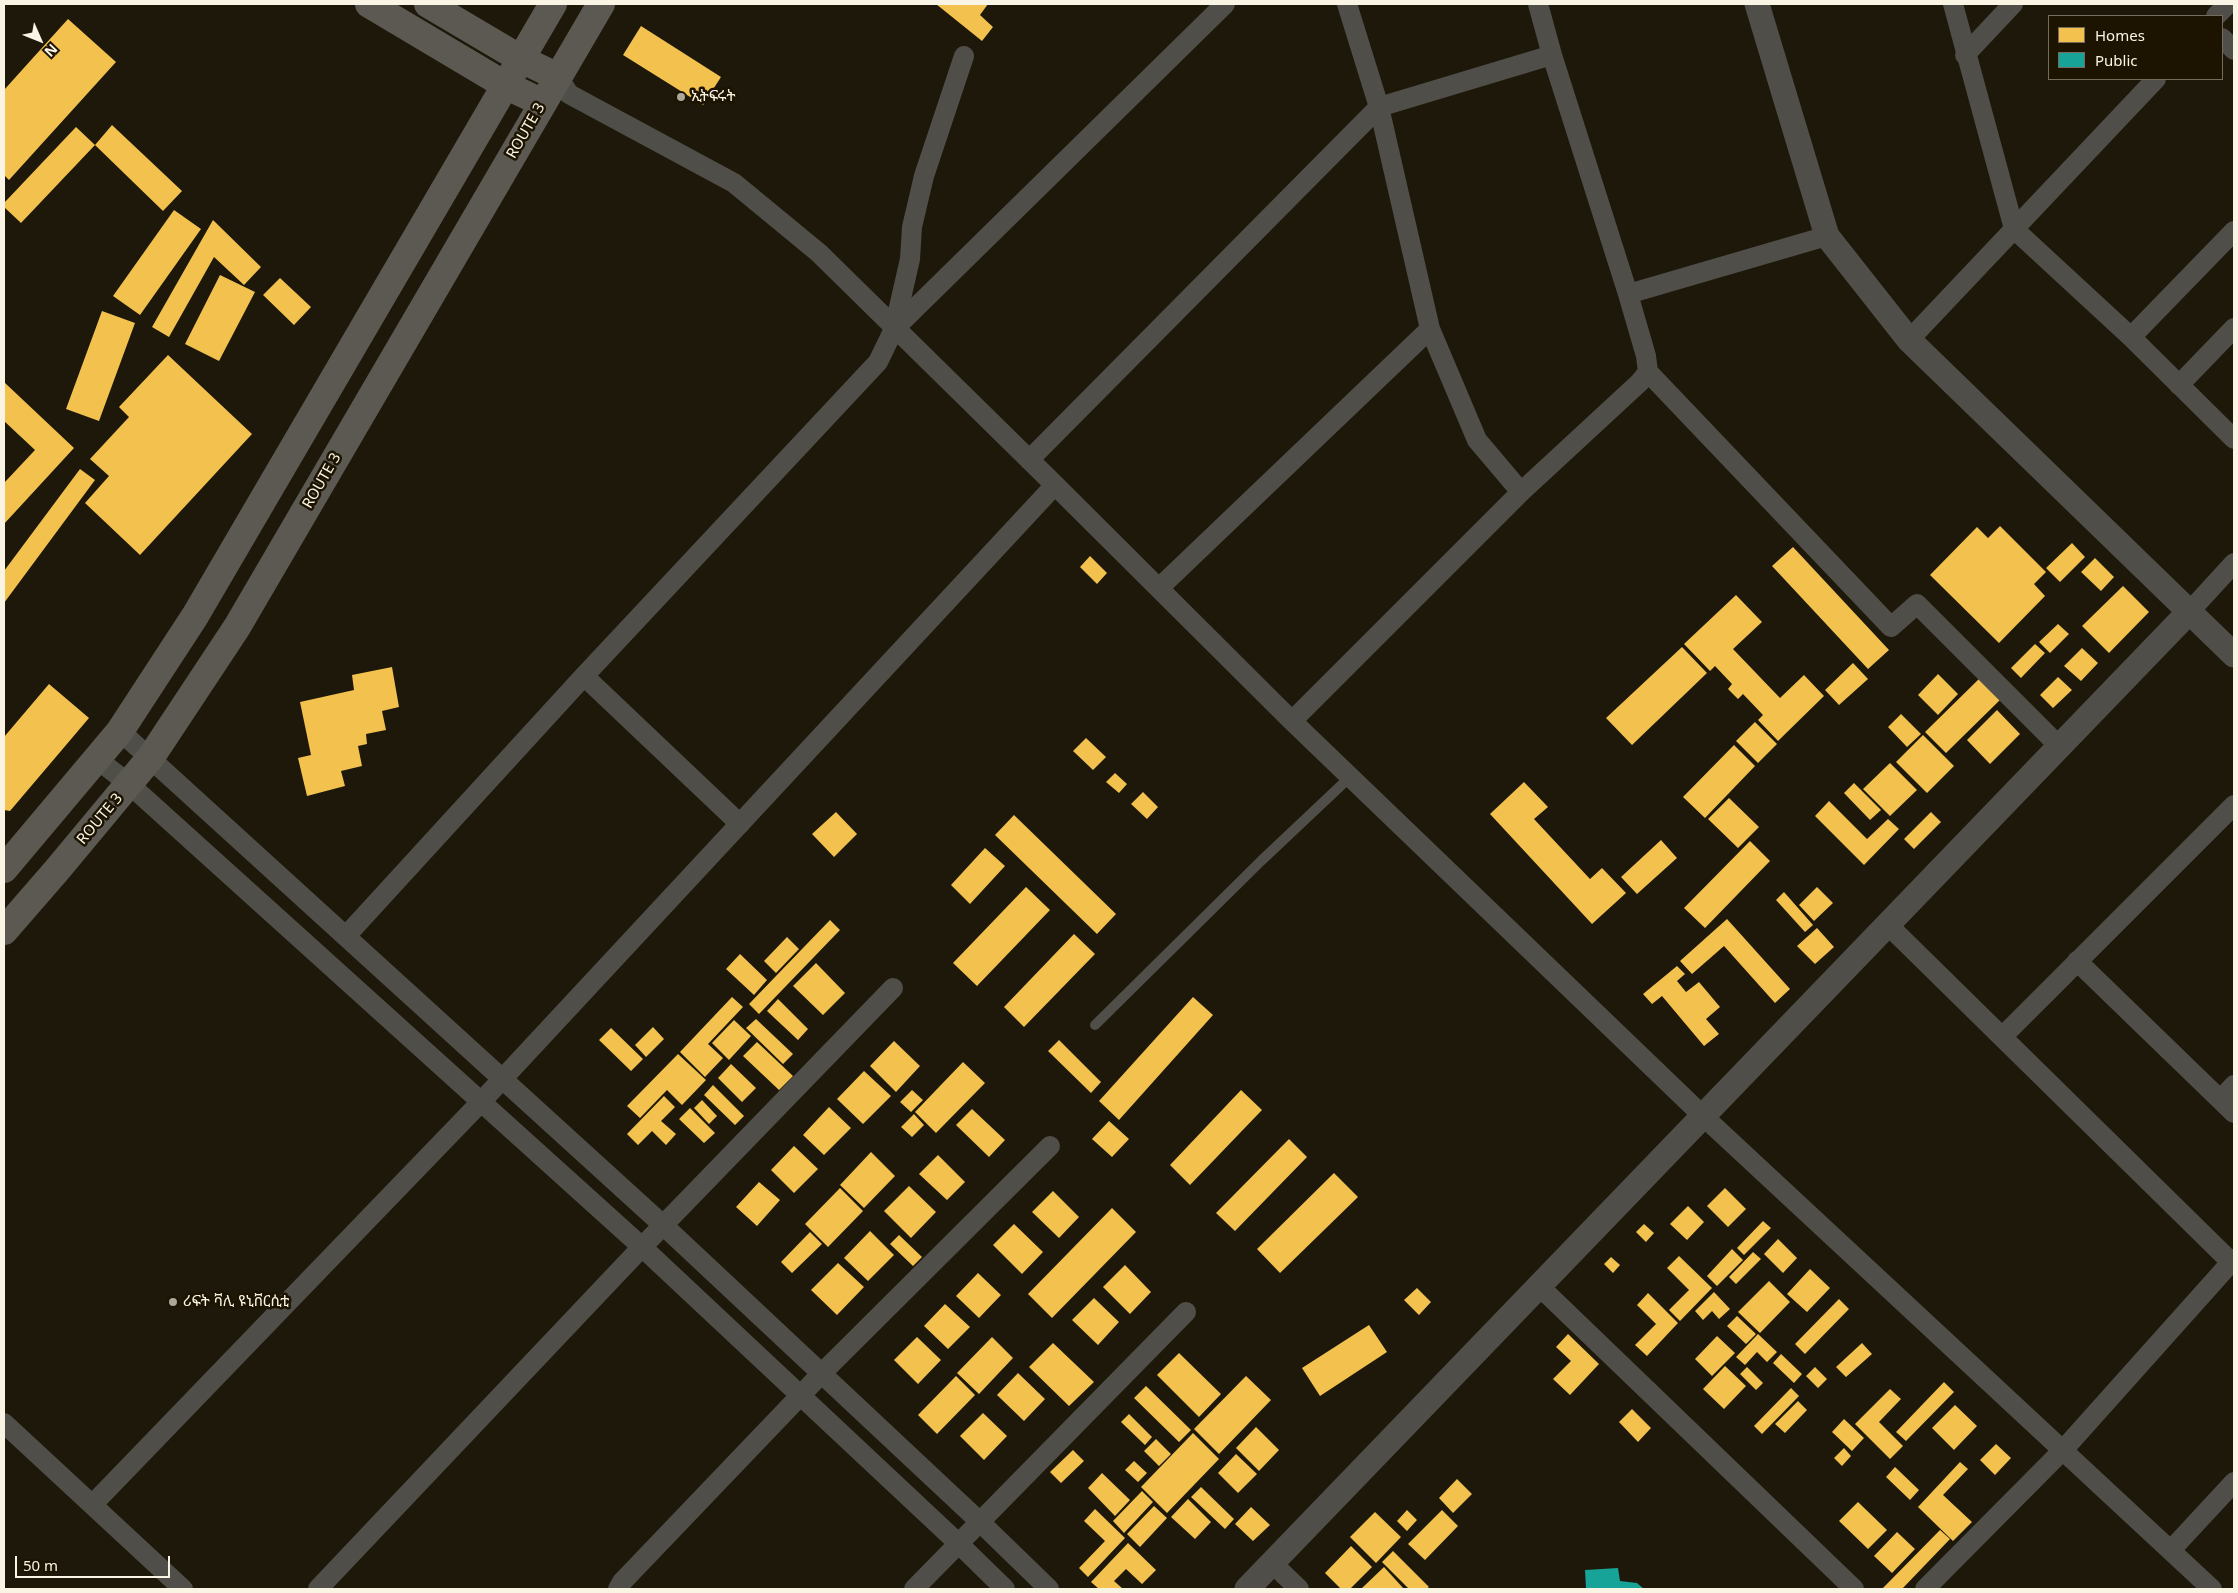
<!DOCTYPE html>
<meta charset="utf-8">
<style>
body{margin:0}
#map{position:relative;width:2238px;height:1593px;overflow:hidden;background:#1d180a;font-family:"Noto Sans",sans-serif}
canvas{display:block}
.frame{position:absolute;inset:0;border:5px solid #f9f4e4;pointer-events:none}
.legend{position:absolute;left:2048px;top:15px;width:175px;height:65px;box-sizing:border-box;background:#1c1300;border:1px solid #746d5b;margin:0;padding:6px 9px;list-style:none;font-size:15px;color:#f9f4e4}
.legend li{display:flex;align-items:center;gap:10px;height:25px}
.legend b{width:25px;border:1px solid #746d5b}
.north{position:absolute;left:15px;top:15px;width:50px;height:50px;-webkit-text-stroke:4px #1c1300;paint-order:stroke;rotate:134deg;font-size:14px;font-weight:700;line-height:20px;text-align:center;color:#f9f4e4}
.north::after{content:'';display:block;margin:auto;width:18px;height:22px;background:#f9f4e4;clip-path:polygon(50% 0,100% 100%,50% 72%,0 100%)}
.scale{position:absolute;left:15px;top:1556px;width:155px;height:22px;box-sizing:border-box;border:2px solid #f9f4e4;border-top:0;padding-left:6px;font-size:15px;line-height:18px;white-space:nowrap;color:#f9f4e4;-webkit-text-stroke:4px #1c1300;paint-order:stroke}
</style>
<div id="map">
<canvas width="2238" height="1593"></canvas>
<div class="frame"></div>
<ul class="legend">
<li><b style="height:14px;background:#f2c14e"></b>Homes</li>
<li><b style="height:14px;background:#17a398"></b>Public</li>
</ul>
<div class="north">N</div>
<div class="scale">50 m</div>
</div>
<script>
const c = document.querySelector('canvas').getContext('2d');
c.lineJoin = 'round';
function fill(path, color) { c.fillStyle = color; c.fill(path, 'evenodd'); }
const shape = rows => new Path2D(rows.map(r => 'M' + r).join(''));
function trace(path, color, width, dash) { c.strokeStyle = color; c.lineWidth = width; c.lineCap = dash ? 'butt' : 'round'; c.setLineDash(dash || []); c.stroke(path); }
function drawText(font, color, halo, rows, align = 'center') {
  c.font = font + ' "Noto Sans","Noto Sans Ethiopic",sans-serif'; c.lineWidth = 5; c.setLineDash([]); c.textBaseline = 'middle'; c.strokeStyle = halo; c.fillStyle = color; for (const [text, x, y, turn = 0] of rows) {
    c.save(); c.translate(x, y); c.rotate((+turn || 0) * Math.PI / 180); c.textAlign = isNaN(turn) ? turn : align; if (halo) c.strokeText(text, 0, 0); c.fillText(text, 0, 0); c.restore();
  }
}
const homes = shape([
 [936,4,988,4,980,15,993,27,982,41],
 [68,19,116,62,9,180,4,175,4,90],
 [641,26,721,77,703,105,623,55],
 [112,125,182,191,163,211,95,145],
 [76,127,95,145,21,223,4,207,4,203],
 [174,210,201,229,140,315,113,296],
 [213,220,261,267,244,285,214,257,169,337,152,327],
 [220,275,255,292,219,361,185,344],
 [280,278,311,307,294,325,263,295],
 [102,311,135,323,99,421,66,409],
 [168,355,252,434,140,555,85,503,109,476,90,459,129,417,119,407],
 [4,382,74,448,4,524,4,483,35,450,4,421],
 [80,469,95,480,4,603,4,571],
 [2000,526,2046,572,2034,584,2045,596,1999,643,1930,575,1977,527,1988,538],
 [2072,543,2085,557,2060,582,2046,568],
 [1793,547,1889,650,1868,669,1772,566],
 [1090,556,1107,573,1097,584,1080,567],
 [2095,558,2114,577,2101,591,2081,572],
 [2123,586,2149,612,2109,653,2082,626],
 [1736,595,1762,622,1733,649,1780,698,1804,675,1824,696,1778,741,1758,720,1763,715,1743,694,1738,699,1728,689,1732,684,1715,666,1710,671,1684,644],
 [2058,624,2069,634,2050,653,2039,642],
 [2035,644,2045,653,2021,678,2011,668],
 [1682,647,1707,673,1632,745,1606,718],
 [2082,648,2098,663,2081,681,2064,666],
 [1853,663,1868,679,1839,705,1825,690],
 [392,667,399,707,382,711,386,730,366,734,367,744,358,746,362,766,341,771,345,786,307,796,298,758,311,755,300,702,354,690,352,675],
 [1938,674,1958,694,1938,715,1918,695],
 [1981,677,2002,698,1946,753,1925,732],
 [2058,677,2072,690,2053,708,2040,695],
 [49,684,89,718,10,811,4,810,4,737],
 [1997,710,2020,734,1990,764,1967,740],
 [1901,714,1921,734,1907,747,1888,727],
 [1755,722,1777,744,1758,763,1736,741],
 [1923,735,1954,766,1927,793,1896,762],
 [1086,738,1106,757,1093,770,1073,751],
 [1734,745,1755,766,1705,818,1683,797],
 [1890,763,1917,790,1890,816,1863,789],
 [1115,773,1127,784,1119,793,1106,782],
 [1524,782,1548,807,1534,819,1590,879,1602,868,1626,893,1592,924,1490,814],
 [1854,783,1881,810,1870,820,1844,793],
 [1143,792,1158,807,1147,819,1131,804],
 [1729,798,1759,827,1738,848,1708,819],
 [1829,801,1867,839,1888,819,1899,829,1864,865,1815,816],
 [836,812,857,834,834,857,812,834],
 [1931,812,1941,822,1914,849,1904,839],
 [1014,815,1116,914,1097,934,995,835],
 [1661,840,1677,858,1637,894,1621,877],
 [1750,841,1770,861,1705,928,1684,908],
 [985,848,1005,866,970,904,951,885],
 [1026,887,1050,910,977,986,953,963],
 [1817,887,1833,903,1814,921,1799,905],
 [1784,892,1813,925,1805,932,1776,900],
 [1727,919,1790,989,1775,1003,1724,946,1692,974,1680,961],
 [830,920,840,930,759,1014,749,1004],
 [1817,928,1834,947,1815,964,1797,946],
 [1074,934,1095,954,1024,1027,1004,1007],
 [787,937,799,949,776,973,764,961],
 [740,954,767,980,754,995,726,969],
 [816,963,845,993,823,1015,793,986],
 [1677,966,1685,974,1677,981,1686,992,1699,982,1720,1007,1706,1019,1719,1034,1704,1046,1662,996,1652,1004,1643,994],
 [732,997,743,1007,708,1044,723,1058,705,1077,680,1052],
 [1193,997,1213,1015,1119,1120,1099,1101],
 [778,999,808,1029,798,1040,767,1011],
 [756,1019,793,1054,783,1064,746,1028],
 [734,1020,751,1036,729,1060,712,1043],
 [653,1027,664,1039,646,1057,635,1045],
 [611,1028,643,1059,631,1071,599,1040],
 [1059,1040,1101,1082,1091,1093,1048,1051],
 [894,1041,920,1066,896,1092,870,1066],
 [757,1042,793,1076,779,1090,743,1056],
 [678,1054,706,1080,682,1105,667,1090,640,1118,627,1106],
 [963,1062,985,1083,936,1133,915,1112],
 [731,1064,756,1088,742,1102,718,1078],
 [864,1071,891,1096,863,1124,837,1099],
 [713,1085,744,1116,735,1125,704,1095],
 [912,1090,923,1100,911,1112,900,1102],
 [1241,1090,1262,1110,1190,1185,1170,1165],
 [664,1096,675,1107,661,1121,676,1134,666,1145,652,1131,638,1145,627,1134],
 [702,1100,717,1116,709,1124,694,1108],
 [829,1107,851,1128,824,1155,803,1135],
 [690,1108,715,1133,704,1143,679,1119],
 [972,1109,1005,1140,989,1157,956,1125],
 [914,1114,924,1125,912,1137,901,1127],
 [1109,1121,1129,1139,1112,1157,1092,1139],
 [1289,1139,1307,1157,1235,1231,1216,1213],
 [794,1146,818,1169,794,1193,771,1170],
 [871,1152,895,1176,864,1208,840,1185],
 [938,1155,965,1182,947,1200,919,1174],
 [1334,1173,1358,1197,1280,1273,1257,1249],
 [759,1182,780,1200,757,1226,736,1207],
 [909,1186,936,1212,911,1238,884,1211],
 [840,1188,863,1211,828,1247,805,1224],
 [1725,1188,1746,1209,1728,1227,1707,1206],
 [1053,1191,1079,1217,1059,1238,1032,1212],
 [1688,1206,1704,1222,1687,1240,1670,1224],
 [1112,1208,1136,1232,1052,1318,1028,1294],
 [1763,1221,1771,1228,1744,1255,1737,1248],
 [1014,1224,1043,1252,1022,1274,993,1245],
 [1644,1224,1654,1233,1646,1242,1636,1232],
 [870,1231,894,1255,868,1281,844,1258],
 [810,1232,822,1244,792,1273,781,1262],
 [899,1235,922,1257,913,1266,890,1244],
 [1778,1239,1797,1258,1783,1273,1764,1254],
 [1732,1249,1743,1260,1717,1286,1707,1276],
 [1753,1252,1761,1259,1736,1284,1729,1277],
 [1679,1256,1712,1288,1680,1321,1669,1310,1689,1290,1667,1268],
 [1611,1257,1620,1265,1613,1273,1604,1264],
 [838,1263,864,1287,837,1315,811,1290],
 [1125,1265,1151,1292,1130,1314,1103,1287],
 [1810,1269,1830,1288,1807,1312,1787,1294],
 [978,1273,1001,1295,979,1318,956,1296],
 [1769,1281,1790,1302,1760,1333,1738,1312],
 [1417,1288,1431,1302,1419,1315,1404,1300],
 [1714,1292,1730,1309,1719,1319,1712,1311,1703,1320,1695,1311],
 [1648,1293,1678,1323,1647,1356,1635,1345,1656,1324,1637,1305],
 [1094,1298,1119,1322,1098,1345,1072,1320],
 [1839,1299,1849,1309,1805,1354,1795,1344],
 [945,1304,970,1327,948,1349,924,1326],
 [1737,1316,1756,1334,1746,1344,1727,1326],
 [1369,1325,1387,1352,1320,1396,1302,1368],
 [1568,1334,1599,1364,1570,1395,1553,1379,1571,1361,1556,1347],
 [1758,1334,1777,1352,1767,1362,1757,1352,1745,1365,1736,1357],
 [1717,1336,1735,1353,1712,1376,1695,1359],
 [917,1337,941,1360,918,1384,894,1360],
 [992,1337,1013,1358,979,1394,957,1373],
 [1053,1343,1094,1382,1069,1406,1029,1367],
 [1862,1343,1872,1354,1846,1377,1836,1367],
 [1179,1353,1221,1394,1199,1417,1157,1375],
 [1781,1354,1802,1374,1794,1383,1773,1363],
 [1725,1366,1746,1386,1724,1409,1703,1389],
 [1747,1367,1763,1383,1756,1390,1740,1374],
 [1815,1367,1827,1379,1818,1388,1806,1376],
 [1018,1373,1045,1399,1024,1421,997,1395],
 [956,1376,975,1395,937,1434,918,1415],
 [1246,1376,1271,1400,1219,1454,1194,1429],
 [1944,1382,1954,1392,1906,1441,1896,1432],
 [1146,1386,1191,1430,1179,1442,1134,1398],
 [1791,1388,1799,1396,1762,1434,1754,1426],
 [1890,1389,1901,1399,1879,1422,1903,1446,1890,1459,1855,1424],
 [1798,1401,1807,1410,1785,1433,1775,1424],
 [1955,1405,1977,1426,1954,1450,1932,1428],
 [1632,1409,1651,1428,1638,1442,1619,1422],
 [983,1413,1007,1436,984,1460,960,1436],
 [1129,1414,1152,1437,1145,1445,1121,1422],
 [1844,1419,1864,1438,1852,1451,1832,1432],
 [1256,1427,1279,1450,1259,1471,1236,1448],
 [1193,1433,1219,1459,1167,1513,1141,1487],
 [1156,1439,1171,1454,1159,1466,1144,1451],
 [1996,1444,2011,1458,1995,1475,1980,1460],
 [1844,1448,1851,1456,1842,1466,1834,1458],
 [1073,1450,1084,1461,1061,1483,1050,1472],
 [1236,1454,1257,1474,1238,1493,1218,1473],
 [1134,1461,1147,1473,1138,1482,1125,1470],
 [1960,1462,1968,1469,1943,1495,1972,1522,1953,1541,1918,1507],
 [1895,1467,1919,1490,1910,1500,1886,1477],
 [1102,1473,1130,1500,1115,1516,1088,1488],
 [1457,1479,1472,1494,1453,1513,1439,1498],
 [1201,1487,1234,1519,1225,1529,1191,1497],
 [1142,1491,1153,1502,1124,1533,1113,1521],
 [1188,1499,1211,1522,1195,1539,1171,1517],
 [1858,1502,1887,1530,1868,1549,1839,1521],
 [1154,1506,1167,1518,1140,1547,1127,1534],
 [1251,1507,1270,1525,1253,1541,1235,1524],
 [1095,1509,1125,1538,1088,1577,1079,1568,1105,1541,1084,1521],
 [1407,1510,1417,1520,1407,1531,1397,1521],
 [1442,1510,1458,1526,1425,1560,1408,1544],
 [1375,1512,1401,1537,1376,1563,1350,1537],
 [1940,1530,1950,1539,1902,1589,1882,1589],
 [1897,1532,1915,1549,1892,1573,1874,1556],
 [1128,1543,1156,1570,1142,1584,1126,1569,1114,1581,1123,1589,1099,1589,1091,1582],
 [1351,1546,1372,1567,1350,1589,1341,1589,1325,1573],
 [1393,1551,1429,1587,1426,1589,1409,1589,1382,1562],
 [1384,1567,1404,1589,1361,1589]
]);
const public = shape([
 [1618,1568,1620,1581,1637,1583,1644,1589,1586,1589,1585,1570]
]);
const service = shape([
 [1095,1025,1261,861,1350,777]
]);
const minor = shape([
 [1347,4,1379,107,1430,329,1477,440,1521,492],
 [1538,4,1552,55,1628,294,1646,356,1648,372,1891,627,1917,604,2059,746],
 [1953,4,2014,229,2131,337,2234,439],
 [2216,16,2228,4],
 [2222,38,2234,50],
 [1965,55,2013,4],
 [558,77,569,94,734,183,819,253,1055,485,1292,721,1703,1116,2212,1589],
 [1628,294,1827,236],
 [894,329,1225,4],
 [2131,337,2234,231],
 [1909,340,2156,79],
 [2179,385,2234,328],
 [1029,460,1379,107,1552,55],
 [1159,588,1430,329],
 [2190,611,2234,563],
 [584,676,740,824],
 [1292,721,1521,492,1640,382,1648,372],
 [120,731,664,1226,979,1521,1049,1589],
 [97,759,129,784,642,1247,959,1544,1005,1589],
 [1887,924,2231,1262],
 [346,936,584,676,878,362,894,329,910,259,912,227,924,176,964,56],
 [2077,961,2234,1113],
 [2002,1037,2234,805],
 [2221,1099,2234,1085],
 [1539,1286,1854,1589],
 [4,1423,183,1589],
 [93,1504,480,1103,1055,485],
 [2171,1550,2234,1482],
 [1272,1563,1299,1589],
 [318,1589,642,1247,893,988],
 [618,1589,622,1582,821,1374,1050,1146],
 [914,1589,1186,1312],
 [1925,1589,2064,1449,2234,1259]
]);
const tertiary = shape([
 [1757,4,1827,236,1909,340,2234,655],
 [1247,1589,2190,611]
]);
const secondary = shape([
 [369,4,505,85,543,103],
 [428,4,521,59,558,77],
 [4,869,120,731,195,616,553,4],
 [4,931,57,870,151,757,237,627,601,4]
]);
const markers = [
 [681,97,5,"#aca798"],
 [173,1302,5,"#aca798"]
];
const poiNames = [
 ["ኢትፍሩት",691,97],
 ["ሪፍት ቫሊ ዩኒቨርሲቲ",183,1302]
];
const streetNames = [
 ["ROUTE 3",526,131,-60],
 ["ROUTE 3",322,481,-60],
 ["ROUTE 3",100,819,-50]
];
fill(homes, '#f2c14e');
fill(public, '#17a398');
trace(service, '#4f4e48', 10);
trace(minor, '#4f4e48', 20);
trace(tertiary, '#4f4e48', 25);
trace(secondary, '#5b5951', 28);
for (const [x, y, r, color] of markers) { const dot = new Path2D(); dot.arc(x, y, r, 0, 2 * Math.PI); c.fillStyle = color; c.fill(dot); trace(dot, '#1c1300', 2); }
drawText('15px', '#f9f4e4', '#1c1300', poiNames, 'left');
drawText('15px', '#f9f4e4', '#1c1300', streetNames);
</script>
